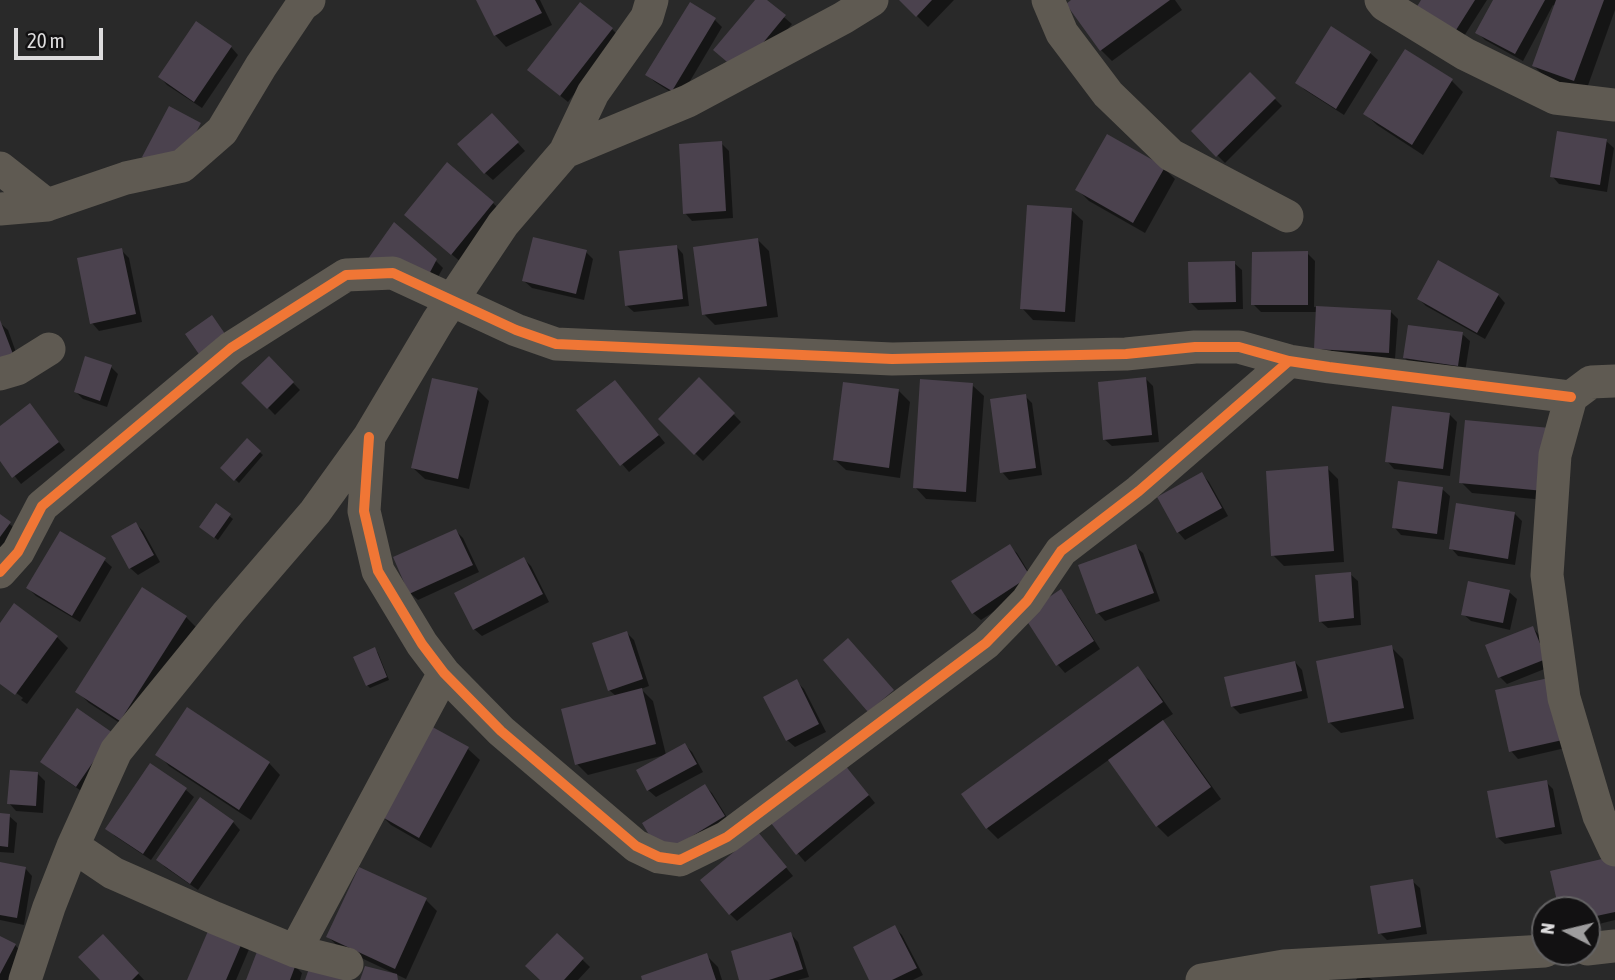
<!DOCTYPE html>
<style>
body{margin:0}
#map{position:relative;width:1615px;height:980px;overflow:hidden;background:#292929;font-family:"Asap Condensed",sans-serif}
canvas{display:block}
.north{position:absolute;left:1531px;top:896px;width:70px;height:70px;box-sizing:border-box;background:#121112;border:2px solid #636263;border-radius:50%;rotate:277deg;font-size:19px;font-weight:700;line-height:28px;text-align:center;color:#dddcdd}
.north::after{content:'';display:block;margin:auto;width:24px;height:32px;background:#9e9d9e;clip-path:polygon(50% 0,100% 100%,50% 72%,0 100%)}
.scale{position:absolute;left:14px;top:28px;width:89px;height:32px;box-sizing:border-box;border:4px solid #dddcdd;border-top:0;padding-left:9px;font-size:21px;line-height:24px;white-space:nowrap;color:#dddcdd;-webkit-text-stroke:5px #121112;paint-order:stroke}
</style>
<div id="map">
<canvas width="1615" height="980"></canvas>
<div class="north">N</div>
<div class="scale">20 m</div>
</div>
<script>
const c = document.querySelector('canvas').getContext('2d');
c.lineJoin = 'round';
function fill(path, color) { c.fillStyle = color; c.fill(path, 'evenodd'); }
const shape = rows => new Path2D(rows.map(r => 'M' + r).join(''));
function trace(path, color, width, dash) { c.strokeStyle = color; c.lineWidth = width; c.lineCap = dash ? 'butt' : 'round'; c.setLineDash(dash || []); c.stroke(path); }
const shadow = shape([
 [478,0,540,0,552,25,506,47,495,35],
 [757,0,764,0,792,24,747,78],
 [901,0,954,0,928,27],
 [1074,0,1175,0,1182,10,1112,61,1101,50],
 [1423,0,1487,0,1459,44],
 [1495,0,1615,0,1615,10,1586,91,1545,77,1534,66,1555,6,1553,5,1523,61,1485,40,1477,32],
 [690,4,715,20,722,27,680,98,655,82,647,75],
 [612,29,619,36,568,102,537,77],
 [231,47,238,55,202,108,167,85,160,77],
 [1405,51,1452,81,1463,92,1423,155,1377,125,1365,114],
 [1370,53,1378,60,1344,115,1305,90,1298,83],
 [1250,74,1282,106,1225,163,1193,131],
 [499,122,525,151,493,180,485,173],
 [1606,141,1614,148,1607,192,1559,184,1552,176],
 [721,143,729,151,733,218,692,221,685,213],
 [1164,168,1175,179,1145,233,1089,201,1077,189],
 [493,203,504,214,463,264,406,215],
 [1071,210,1083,221,1075,322,1033,320,1022,308],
 [758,240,769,251,778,317,715,325,704,314],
 [676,246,683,254,689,306,634,312,626,305],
 [121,250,129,258,142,322,99,331,92,323],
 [586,252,593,259,584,300,532,288,524,281],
 [1307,253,1315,261,1314,307,1390,311,1398,319,1395,359,1323,356,1317,312,1261,312,1253,304],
 [435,260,443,268,434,284,367,280],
 [1234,263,1242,270,1243,309,1198,310,1190,302],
 [1498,295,1505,303,1485,339,1426,306,1419,299],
 [0,323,8,330,22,369,0,378],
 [1462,334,1470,341,1465,372,1412,365,1405,358],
 [269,358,300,390,275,415,244,383],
 [111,367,118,374,107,407,83,399,76,392],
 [699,379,741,422,703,461,660,419],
 [1146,379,1153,386,1159,442,1112,446,1104,439],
 [434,380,478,390,489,401,469,489,425,479,413,468],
 [972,385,984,396,976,502,926,499,915,487],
 [622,389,665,443,629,472,622,464],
 [899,391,910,402,900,478,846,470,834,459],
 [1025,396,1032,403,1042,475,1009,480,1002,472],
 [37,413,65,450,21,484,0,458,0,428],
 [1449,414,1457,422,1450,476,1394,469,1387,461],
 [1549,430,1555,501,1472,493,1461,482],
 [247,441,263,455,239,483,223,468],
 [1327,468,1338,479,1344,562,1284,566,1273,555],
 [1202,474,1209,482,1228,516,1185,540,1178,532],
 [1442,489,1450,496,1444,540,1401,535,1394,527],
 [216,505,233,519,218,540,205,530],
 [1515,514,1522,521,1515,565,1458,556,1451,548],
 [0,516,18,531,0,554],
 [136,524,143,531,160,562,138,575,130,568],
 [456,531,463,538,479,572,418,600,410,593],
 [1009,546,1017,553,1036,584,981,620,973,613],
 [1135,546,1143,553,1160,601,1105,621,1098,613,1080,566],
 [524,559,531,566,549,602,482,636,474,629],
 [104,560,112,567,80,622,36,596,28,588],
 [1350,574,1358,581,1361,625,1328,628,1320,621],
 [1060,592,1068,599,1100,649,1065,673,1058,665,1025,616],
 [1509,592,1517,599,1510,630,1471,621,1463,614],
 [186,617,197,628,132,731,89,703,78,692],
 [0,626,57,637,68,648,27,704,21,700,23,698,0,681],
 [1533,628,1540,636,1552,666,1507,684,1500,677],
 [627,633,634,640,649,686,641,689,653,701,666,755,685,745,692,752,703,772,656,797,648,790,661,756,588,775,577,764,616,696,609,690],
 [1391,647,1403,659,1414,719,1341,733,1329,722],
 [375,649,378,653,389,680,370,688,367,685],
 [1295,662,1302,670,1308,698,1240,714,1232,706],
 [1137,669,1149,680,1173,714,1162,721,1174,734,1221,799,1168,837,1157,826,1110,759,998,839,987,828],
 [796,681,804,689,826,732,795,747,787,740],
 [1497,692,1574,746,1518,759,1511,751],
 [187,709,269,763,280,775,251,820,169,766,158,754],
 [428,726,468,749,480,760,431,848,391,825,380,814],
 [112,734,84,793,50,769,42,762],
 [150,765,186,790,194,797,151,860,115,836,108,829],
 [851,773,875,803,805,862,773,824],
 [38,774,45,781,43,813,16,811,9,803],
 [1546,782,1553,789,1562,834,1505,844,1497,837],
 [705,786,712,793,731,824,663,854],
 [0,815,9,816,17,823,14,853,0,852],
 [233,822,240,830,198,890,165,867,158,859],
 [765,842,793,876,737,921,730,914],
 [1615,858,1615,920,1587,927,1587,910,1561,910],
 [0,864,25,868,32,876,24,925,0,920],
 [1412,881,1420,888,1427,934,1387,940,1380,933],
 [426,900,437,911,406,979,340,948,328,937],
 [211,926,250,947,236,980,189,980],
 [895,928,902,935,923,975,913,980,871,980],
 [791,934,798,942,809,977,798,980,741,980],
 [557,935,590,967,578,980,543,980],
 [0,938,15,945,22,953,8,980,0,980],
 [110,943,144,980,102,980],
 [706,955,718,967,722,980,644,980],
 [295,966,302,973,300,980,248,980],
 [1360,973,1373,980,1356,980]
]);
const building = shape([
 [476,0,535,0,542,13,494,36],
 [755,0,767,0,786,15,739,72,713,50],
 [899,0,932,0,916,17],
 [1071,0,1170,0,1100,51,1066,4],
 [1421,0,1475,0,1451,38,1413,13],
 [1493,0,1545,0,1515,54,1475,33],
 [1556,0,1604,0,1574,81,1532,66],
 [580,2,613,28,560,96,527,70],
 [690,2,716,18,672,91,645,75],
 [196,21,232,46,194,102,158,77],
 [1331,26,1371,52,1336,109,1295,83],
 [1405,49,1453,79,1412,145,1363,114],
 [1250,72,1276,98,1216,157,1191,131],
 [169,106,201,123,174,174,142,157],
 [492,113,519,142,484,174,457,144],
 [1557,131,1607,139,1600,185,1550,177],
 [1107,134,1165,167,1133,223,1075,190],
 [722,141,726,211,683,214,679,144],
 [447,162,494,202,451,255,404,215],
 [1027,205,1072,208,1065,312,1020,309],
 [394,222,437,259,427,278,358,273],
 [533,237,587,250,576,294,522,281],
 [758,238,767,306,702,315,693,247],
 [677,245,683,299,625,306,619,251],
 [122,248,136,314,90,324,77,258],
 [1308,251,1308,305,1251,305,1252,252],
 [1438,260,1499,294,1477,333,1417,299],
 [1235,261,1236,302,1189,303,1188,262],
 [1316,306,1391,310,1389,353,1314,349],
 [212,315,232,344,205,363,185,334],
 [0,320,16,362,0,368],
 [1408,325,1463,332,1458,366,1403,358],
 [85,356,112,365,100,401,74,392],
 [269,356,294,382,267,409,241,383],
 [699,377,735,413,694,455,658,419],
 [1146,377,1152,435,1103,440,1098,382],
 [432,378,478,388,458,479,411,468],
 [920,379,973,383,966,492,913,488],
 [615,380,659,435,620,466,576,410],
 [843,382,899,389,889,468,833,460],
 [1026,394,1036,468,1000,473,990,399],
 [30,403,59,442,12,478,0,461,0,426],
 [1392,406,1450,413,1443,469,1385,462],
 [1465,420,1550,428,1544,491,1459,483],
 [247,438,261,451,234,481,220,468],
 [1328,466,1334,551,1271,556,1266,471],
 [1202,472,1222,508,1177,533,1157,497],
 [1398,481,1443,487,1437,534,1392,528],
 [216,503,231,514,214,538,199,527],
 [1456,503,1515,512,1508,559,1449,549],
 [0,514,11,522,0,537],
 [136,522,154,555,129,569,111,536],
 [456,529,473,565,409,594,393,557],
 [60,531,106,558,72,616,26,588],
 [1010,544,1030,576,972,614,951,581],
 [1136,544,1154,593,1096,614,1078,565],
 [524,557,543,594,473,630,454,593],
 [1351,572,1354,618,1319,622,1315,575],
 [1468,581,1510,590,1503,623,1461,615],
 [142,587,187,616,120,721,75,692],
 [1061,589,1094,641,1056,666,1023,615],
 [14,603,58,636,15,695,0,684,0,623],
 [1533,626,1546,659,1498,678,1485,645],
 [627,631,643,679,608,691,592,643],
 [848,638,894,690,868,712,823,660],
 [1392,645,1404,708,1328,723,1316,661],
 [375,647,387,677,366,686,353,657],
 [1295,661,1302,691,1231,707,1224,677],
 [1138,666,1163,702,986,829,961,794],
 [1553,677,1567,739,1509,752,1495,690],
 [797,679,819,724,786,741,763,697],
 [642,688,656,744,575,765,561,709],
 [187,707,270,762,239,810,155,755],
 [77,708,113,733,76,787,40,762],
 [1163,720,1211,787,1156,827,1108,760],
 [427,724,469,747,419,838,377,814],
 [685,743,697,764,647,791,636,770],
 [150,763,187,788,143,854,105,829],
 [844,764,869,795,796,855,771,823],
 [10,770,38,772,36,806,7,804],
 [1547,780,1555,827,1496,838,1487,791],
 [705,784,725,816,661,855,642,823],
 [200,797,234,821,190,884,156,860],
 [0,813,10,814,8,847,0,846],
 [758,832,787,867,729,915,700,880],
 [1615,856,1615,912,1587,918,1587,910,1559,910,1550,871],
 [0,862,26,867,17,918,0,915],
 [359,867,427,898,395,969,326,937],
 [1413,879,1421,927,1378,934,1370,886],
 [211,924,244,938,226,980,187,980],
 [895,925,917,968,892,980,869,980,853,947],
 [791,932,803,969,769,980,739,980,731,951],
 [557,933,584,958,564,980,540,980,525,966],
 [103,934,139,973,132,980,100,980,78,957],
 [0,936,16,944,0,974],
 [258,949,296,964,290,980,246,980],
 [707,953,716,980,642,980,641,976],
 [312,960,346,980,305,980],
 [365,966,397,974,398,980,360,980]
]);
const minor = shape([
 [652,0,647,17,593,93,565,152,688,101,843,18,872,0],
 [1048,0,1062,33,1108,94,1171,155,1287,216],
 [1381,0,1385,5,1465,54,1555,98,1615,105],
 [0,168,47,205],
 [0,209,47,205,126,178,182,166,222,131,261,66,302,5,309,0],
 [0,374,17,369,49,349],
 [1615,381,1591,382,1571,397,1555,455,1547,575,1564,698,1599,816,1615,850],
 [369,437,364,511,378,571,422,644,444,673,501,731,636,846,659,857,680,860,727,837,986,643,1027,601,1061,551,1139,491,1289,361],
 [0,572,18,552,42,506,231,348,346,275,393,273,516,330,556,344,892,359,1126,354,1195,347,1239,347,1289,361,1329,367,1571,397],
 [73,846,113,873,215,918,295,951,347,964],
 [1587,949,1615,946],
 [295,951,444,673],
 [25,980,49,907,73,846,116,751,228,613,315,512,369,437,438,321,503,224,565,152],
 [1202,980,1284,966,1545,951]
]);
const cycleway = shape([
 [369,437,364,511,378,571,422,644,444,673,501,731,636,846,659,857,680,860,727,837,986,643,1027,601,1061,551,1139,491,1289,361],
 [0,572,18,552,42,506,231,348,346,275,393,273,516,330,556,344,892,359,1126,354,1195,347,1239,347,1289,361,1329,367,1571,397]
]);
fill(shadow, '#0007');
fill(building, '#4b424e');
trace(minor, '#5f5a52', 33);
trace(cycleway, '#f07635', 10);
</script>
